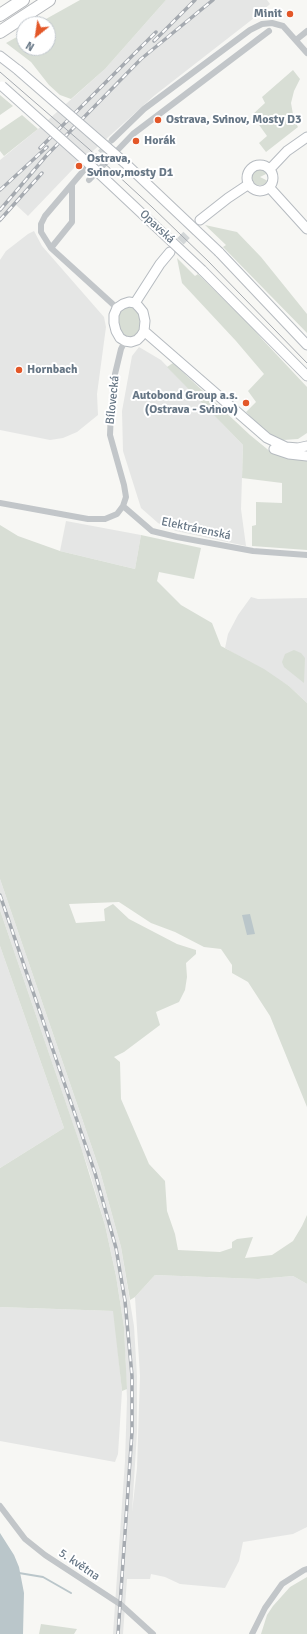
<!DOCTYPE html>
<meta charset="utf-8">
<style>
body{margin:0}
#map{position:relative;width:307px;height:1634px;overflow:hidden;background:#f7f7f4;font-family:Signika,sans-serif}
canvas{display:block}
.north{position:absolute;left:16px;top:16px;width:40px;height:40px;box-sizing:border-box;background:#fff;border:1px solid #c2c8ce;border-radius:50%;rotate:210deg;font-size:11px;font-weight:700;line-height:16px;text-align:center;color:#667685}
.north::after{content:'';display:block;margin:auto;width:14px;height:18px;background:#e35728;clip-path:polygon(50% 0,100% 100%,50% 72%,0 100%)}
</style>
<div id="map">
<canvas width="307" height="1634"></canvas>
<div class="north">N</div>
</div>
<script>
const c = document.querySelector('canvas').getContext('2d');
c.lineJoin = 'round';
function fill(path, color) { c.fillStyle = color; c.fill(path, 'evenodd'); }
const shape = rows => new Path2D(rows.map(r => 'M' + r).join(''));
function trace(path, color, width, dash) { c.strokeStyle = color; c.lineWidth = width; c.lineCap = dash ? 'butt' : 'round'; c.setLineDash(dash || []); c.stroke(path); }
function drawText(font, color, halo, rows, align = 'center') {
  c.font = font + ' Signika,sans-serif'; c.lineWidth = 4; c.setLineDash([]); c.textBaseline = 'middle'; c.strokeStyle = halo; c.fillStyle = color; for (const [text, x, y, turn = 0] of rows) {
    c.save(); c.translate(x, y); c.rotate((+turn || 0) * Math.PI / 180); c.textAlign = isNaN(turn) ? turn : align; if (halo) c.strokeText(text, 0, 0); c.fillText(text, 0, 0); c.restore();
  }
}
const built = shape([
 [166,0,267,0,270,4,254,18,155,95,74,168,28,216,16,205,0,223,0,160,38,129,105,69],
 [34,231,42,246,104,317,106,327,97,394,98,415,77,432,63,438,50,440,0,430,0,260,6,251,28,234],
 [139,347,161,360,243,445,241,509,246,546,176,531,158,523,141,508,123,451,122,411,132,356],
 [66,521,141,535,135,569,60,551],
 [251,597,258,599,307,598,307,703,289,686,225,648,228,634,238,615],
 [0,879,100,1171,121,1247,134,1326,137,1376,137,1432,132,1512,137,1468,140,1376,135,1297,155,1275,258,1279,293,1276,307,1284,307,1527,293,1534,243,1542,239,1561,225,1588,180,1584,165,1577,151,1574,150,1579,127,1579,123,1634,113,1634,125,1461,127,1399,124,1327,116,1276,105,1225,90,1174,0,910],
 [0,946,64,1128,0,1168],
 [0,1307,114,1311,122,1391,118,1454,115,1462,0,1441]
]);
const green = shape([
 [80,0,166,0,105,69,71,99,60,95,49,85,31,62,6,43,24,33,24,48,48,48,48,24,37,24],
 [293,70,300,79,294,91,291,103,294,120,298,127,266,152,259,143,267,136,252,115,265,103,262,97],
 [0,95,13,106,0,115],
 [22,115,38,129,4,156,0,151,0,130],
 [256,169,262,169,268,173,260,177,268,181,264,185,256,185,252,181,252,175],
 [205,225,237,232,261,257,307,314,307,333,223,247,226,245],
 [177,258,195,276,198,274,252,327,262,339,307,387,307,433,298,439,283,440,269,436,246,412,256,402,248,391,264,374,236,341,182,283],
 [126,306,133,307,139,313,141,319,141,330,137,335,131,338,124,336,119,329,118,316,121,310],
 [173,363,250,435,272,453,289,459,307,460,307,550,252,546,252,526,256,525,256,502,282,503,282,483,242,478,243,445,167,367],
 [0,525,18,536,60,551,135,569,141,535,201,548,194,579,159,572,157,581,181,605,212,623,221,646,264,669,289,686,307,703,307,1107,270,1016,248,982,232,973,232,965,221,949,204,947,175,932,151,923,119,902,69,904,76,923,105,921,104,909,113,904,129,919,177,944,196,950,196,954,186,963,187,977,185,990,179,1002,156,1012,160,1025,124,1052,114,1057,120,1062,121,1099,149,1164,165,1181,167,1211,175,1234,178,1250,220,1252,232,1248,232,1242,237,1239,253,1237,245,1258,272,1255,293,1241,302,1226,307,1215,307,1284,293,1276,258,1279,155,1275,135,1297,130,1300,121,1247,100,1171,0,879],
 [294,650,301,653,305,658,304,683,284,667,282,662,285,654],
 [0,910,81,1147,105,1225,116,1276,124,1327,127,1389,122,1391,113,1311,0,1307,0,1168,64,1128,0,946],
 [307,1577,307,1634,261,1634,267,1615,273,1606,290,1587],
 [41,1624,77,1629,74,1634,39,1634]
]);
const water = shape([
 [250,914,255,934,247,935,242,915],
 [0,1533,14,1555,19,1567,24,1593,23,1634,0,1634]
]);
const stream = shape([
 [19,1573,43,1577,71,1593]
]);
const streetTunnel = shape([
 [88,166,112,140]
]);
const secondaryTunnel = shape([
 [171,251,198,223]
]);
const street = shape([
 [296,40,307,31],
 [112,140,144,109,250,30,262,24,272,23,283,26,307,53],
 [84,170,45,216,41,224,41,232,51,248,117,308],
 [89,180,133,134,269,31],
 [51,248,72,222,72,185],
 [0,503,88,519,105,519,117,514,123,506,126,497,124,485,110,435,111,411,115,374,121,349,125,341],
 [123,506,152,531,177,537,253,551,307,555],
 [0,1506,25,1539,45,1555,120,1604,153,1634],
 [252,1634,265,1608,282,1584,304,1570,307,1569]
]);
const secondary = shape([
 [0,56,18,70],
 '247 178a13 13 0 1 1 26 0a13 13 0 1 1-26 0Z',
 [270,169,287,151,307,137],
 [269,187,307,229],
 [200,220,228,198,249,184],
 [219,252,307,345],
 [202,270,307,376],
 [129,302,135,303,139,307,143,312,145,321,144,331,141,336,137,340,131,342,125,341,120,338,116,331,114,323,114,315,117,308,123,304,129,302],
 [135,303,160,264,170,252],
 [144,331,267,438,286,447,298,448,307,446],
 [274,449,289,454,307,456]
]);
const highway = shape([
 [0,15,23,0],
 [0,32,49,0]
]);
const tram = shape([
 [0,72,89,149,152,207,209,262,307,363]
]);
const rail = shape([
 [154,41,195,0],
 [40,148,156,32],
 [0,190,47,147],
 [0,210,47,155,141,59,213,0],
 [0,220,42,173],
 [0,895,95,1173,116,1248,125,1301,132,1376,132,1432,118,1634]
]);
const secondaryBridge = shape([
 [18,70,125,163,219,252],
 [2,86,88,163,202,270]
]);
const markers = [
 [290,14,4,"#e35728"],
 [158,120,4,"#e35728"],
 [136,141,4,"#e35728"],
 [79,166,4,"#e35728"],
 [19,370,4,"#e35728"],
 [246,403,4,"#e35728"]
];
const poiNames = [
 ["Minit",282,14,"right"],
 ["Ostrava, Svinov, Mosty D3",166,120],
 ["Horák",144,141],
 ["Ostrava,",87,159],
 ["Svinov,mosty D1",87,173],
 ["Hornbach",27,370],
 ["Autobond Group a.s.",238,396,"right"],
 ["(Ostrava - Svinov)",238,410,"right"]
];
const streetNames = [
 ["Opavská",157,227,43],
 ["Bílovecká",113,400,-84],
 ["Elektrárenská",196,529,12],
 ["5. května",79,1565,34]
];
fill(built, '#e5e6e5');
fill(green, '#d8ded5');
fill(water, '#bac6ca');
trace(stream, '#bac6ca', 2);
trace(streetTunnel, '#d3d7d8', 6, [6, 3]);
trace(secondaryTunnel, '#d3d7d8', 9, [9, 4.5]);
trace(secondary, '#b6bbc0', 11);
trace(highway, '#b5b8bc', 14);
trace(street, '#c2c6c9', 6);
trace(secondary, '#fff', 9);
trace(highway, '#fff', 12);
trace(tram, '#a5aab0', 1);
trace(rail, '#a5aab0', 3.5);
trace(rail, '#fff', 2, [6]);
trace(secondaryBridge, '#b6bbc0', 11, []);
trace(secondaryBridge, '#fff', 9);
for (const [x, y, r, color] of markers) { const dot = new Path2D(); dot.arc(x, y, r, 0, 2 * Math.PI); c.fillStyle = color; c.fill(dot); trace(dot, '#fff', 1.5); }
drawText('bold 12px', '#667685', '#fff', poiNames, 'left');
drawText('12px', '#667685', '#fff', streetNames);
</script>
